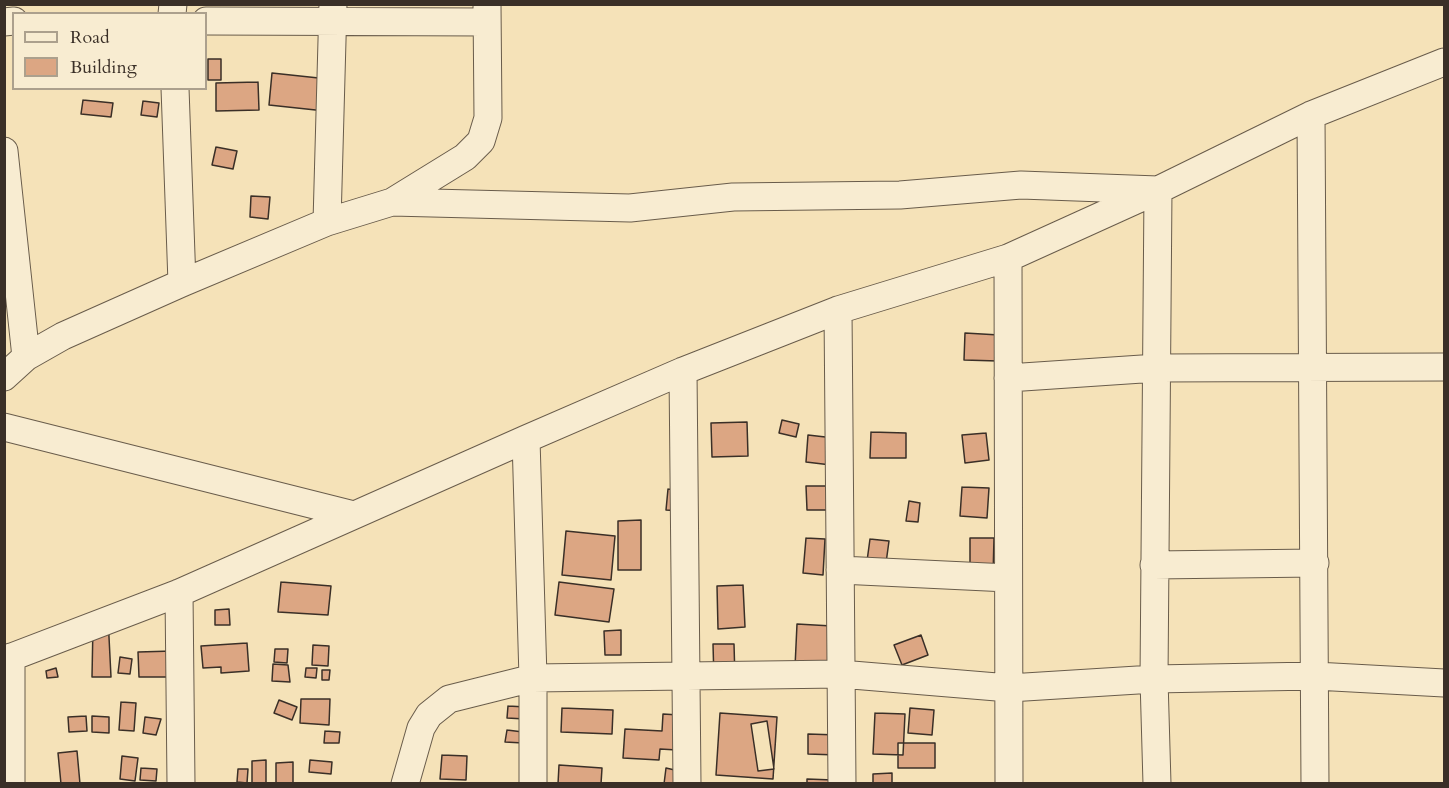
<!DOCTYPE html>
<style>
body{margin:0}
#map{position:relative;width:1449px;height:788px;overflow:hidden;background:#f5e2b8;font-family:Cardo,serif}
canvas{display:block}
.frame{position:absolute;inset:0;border:6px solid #3a2f27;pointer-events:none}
.legend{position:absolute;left:12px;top:12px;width:195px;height:78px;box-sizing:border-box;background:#f8ecd1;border:2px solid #aca08d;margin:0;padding:8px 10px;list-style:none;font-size:18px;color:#3a2f27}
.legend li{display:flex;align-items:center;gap:12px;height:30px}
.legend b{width:30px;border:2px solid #aca08d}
</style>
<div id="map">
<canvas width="1449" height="788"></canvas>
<div class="frame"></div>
<ul class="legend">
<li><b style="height:8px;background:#f8ecd1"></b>Road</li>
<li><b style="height:16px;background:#dca683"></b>Building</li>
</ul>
</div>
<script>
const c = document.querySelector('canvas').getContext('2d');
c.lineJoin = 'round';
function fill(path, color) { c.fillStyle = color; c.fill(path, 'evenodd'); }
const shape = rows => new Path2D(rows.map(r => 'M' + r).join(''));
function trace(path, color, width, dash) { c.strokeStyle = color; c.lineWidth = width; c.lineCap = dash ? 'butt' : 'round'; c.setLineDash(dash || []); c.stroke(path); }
const building = shape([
 [208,59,221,59,221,80,208,80,208,59],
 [272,73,328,79,325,111,269,105,272,73],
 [258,82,259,110,216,111,216,83,258,82],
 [83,100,113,103,111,117,81,114,83,100],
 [143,101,159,103,157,117,141,115,143,101],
 [216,147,237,151,233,169,212,165,216,147],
 [251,196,270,197,268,219,250,217,251,196],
 [965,333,999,335,998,361,964,360,965,333],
 [782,420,799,424,796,437,779,433,782,420],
 [747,422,748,456,712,457,711,423,747,422],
 [871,432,906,433,906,458,870,458,871,432],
 [986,433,989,460,965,463,962,435,986,433],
 [808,435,834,438,831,465,806,462,808,435],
 [806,486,834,486,834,510,807,510,806,486],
 [962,487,989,488,987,518,960,516,962,487],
 [668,489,682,490,681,511,666,510,668,489],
 [909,501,920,503,918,522,906,521,909,501],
 [641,520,641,570,618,570,618,521,641,520],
 [566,531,615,536,611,580,562,575,566,531],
 [806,538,825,539,823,575,803,573,806,538],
 [970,538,994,538,993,576,970,576,970,538],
 [870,539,889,541,886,563,867,561,870,539],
 [281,582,331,586,328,615,278,612,281,582],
 [559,582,614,589,609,622,555,615,559,582],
 [743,585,745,627,718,629,717,586,743,585],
 [229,609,230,625,215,625,215,610,229,609],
 [108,617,111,677,92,677,93,625,108,617],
 [797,624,832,626,830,668,795,667,797,624],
 [621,630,621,655,605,655,604,631,621,630],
 [921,635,928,655,902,665,894,645,921,635],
 [247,643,249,671,221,673,221,667,203,668,201,646,247,643],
 [713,644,734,644,735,679,714,680,713,644],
 [313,645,329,646,328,666,312,665,313,645],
 [275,649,288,649,287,663,274,662,275,649],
 [173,651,173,677,139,677,138,652,173,651],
 [120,657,132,659,130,674,118,673,120,657],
 [273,664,288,665,290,682,272,681,273,664],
 [56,668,58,677,47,678,46,671,56,668],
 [306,668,317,668,316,678,305,677,306,668],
 [322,670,330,670,329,680,322,680,322,670],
 [301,699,330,699,329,725,300,723,301,699],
 [279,700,297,707,292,720,274,713,279,700],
 [121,702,136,703,134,731,119,730,121,702],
 [508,706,526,707,525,719,507,718,508,706],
 [562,708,613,710,612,734,561,732,562,708],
 [910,708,934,710,932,735,908,733,910,708],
 [720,713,777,717,773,779,716,775,720,713],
 [875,713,905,714,903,755,873,754,875,713],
 [663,714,679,715,677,750,660,749,659,760,623,758,625,729,662,731,663,714],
 [86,716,87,731,69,732,68,717,86,716],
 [92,716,109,717,109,733,92,732,92,716],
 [145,717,161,719,156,735,143,733,145,717],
 [767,721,774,769,758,771,751,724,767,721],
 [507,730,523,732,523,743,505,742,507,730],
 [325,731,340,732,339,743,324,743,325,731],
 [808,734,838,735,837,755,808,754,808,734],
 [898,743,935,743,935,768,898,768,898,743],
 [77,751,80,784,61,784,58,753,77,751],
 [442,755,467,756,466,780,440,779,442,755],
 [122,756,138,758,135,781,120,779,122,756],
 [266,760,266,783,252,783,252,761,266,760],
 [310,760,332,762,331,774,309,772,310,760],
 [293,762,293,784,276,784,276,763,293,762],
 [559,765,602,768,601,784,558,784,559,765],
 [141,768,157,769,156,781,140,780,141,768],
 [666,768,679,771,677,784,664,784,666,768],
 [238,769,248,769,247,783,237,782,238,769],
 [892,773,892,784,873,784,873,774,892,773],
 [807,779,833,780,833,784,807,784,807,779]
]);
const street = shape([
 [172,14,173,4],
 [206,21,487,22],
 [4,22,14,21],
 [175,88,182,283],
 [1311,115,1315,784],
 [4,151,26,357],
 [392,202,630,208,733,197,900,195,1021,185,1158,190,1154,679,1157,784],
 [327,222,333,4],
 [1008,258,1009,784],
 [838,310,842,784],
 [683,371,687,784],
 [4,377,26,357,63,336,182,283,327,222,392,202,465,157,481,141,488,118,487,4],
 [1008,378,1157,368,1444,367],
 [4,427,354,515],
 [526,439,533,678,533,784],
 [1154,565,1315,563],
 [840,570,1008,578],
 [179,593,181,784],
 [4,660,179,593,526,439,683,371,838,310,1008,258,1158,190,1311,115,1444,62],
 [11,784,11,657],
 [405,784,421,728,429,715,449,699,533,678,840,674,1009,688,1154,679,1315,676,1444,683]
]);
fill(building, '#dca683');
trace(building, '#3a2f27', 1.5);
trace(street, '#695c4b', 29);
trace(street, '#f8ecd1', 27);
</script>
